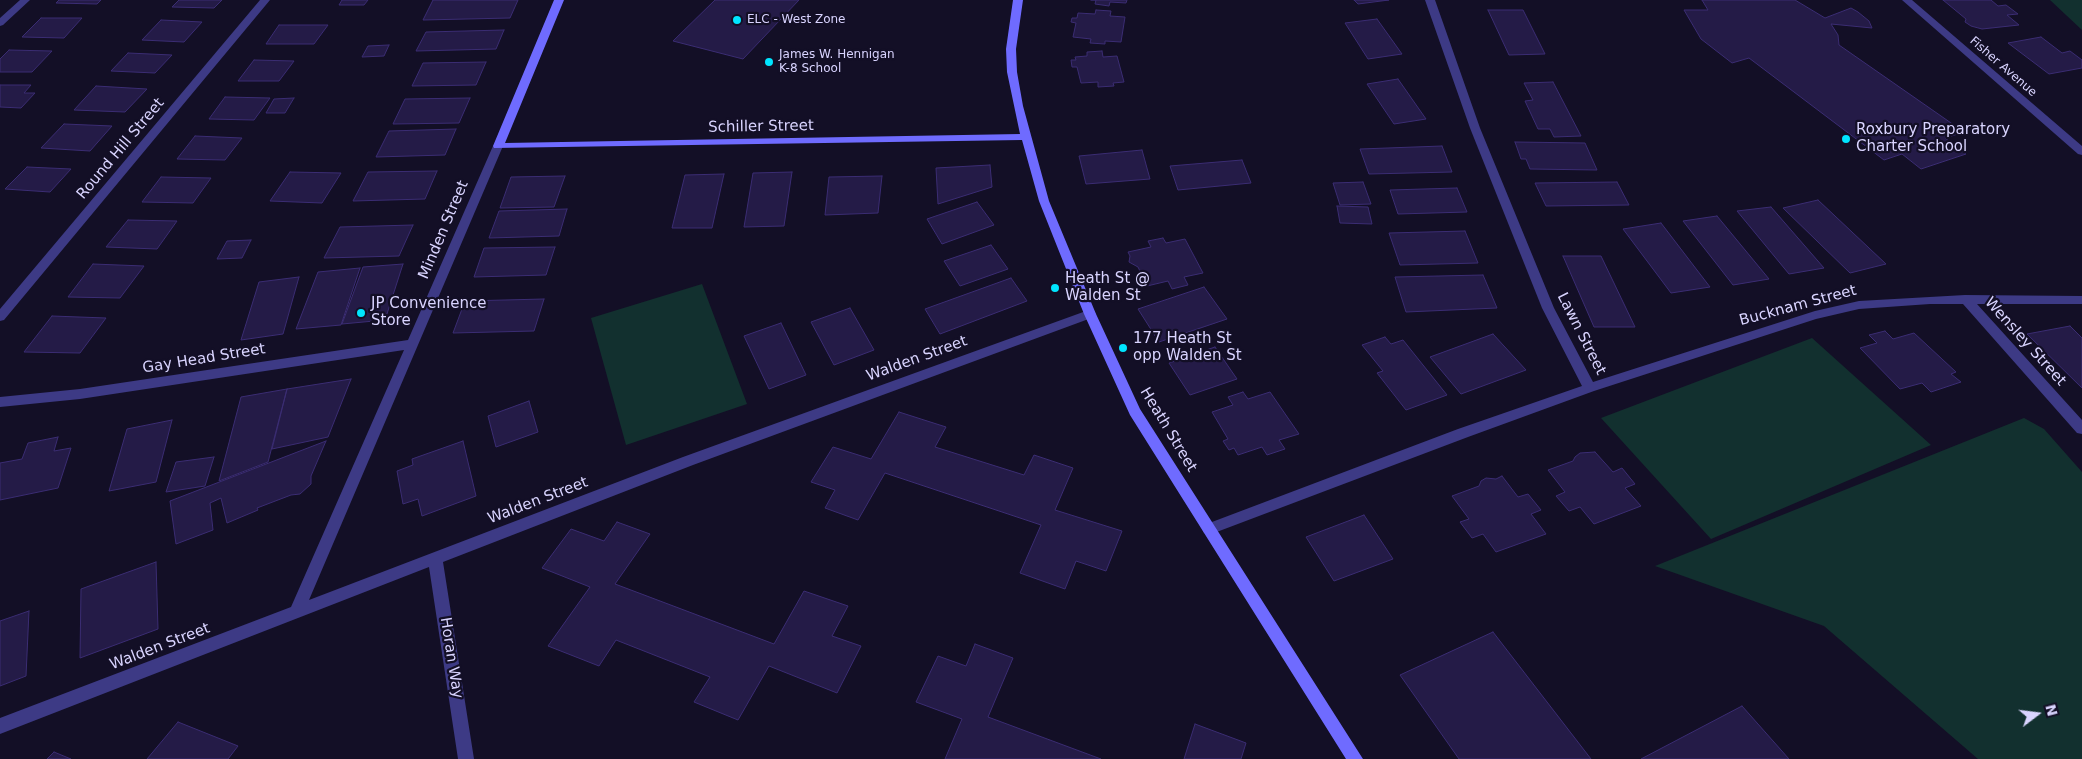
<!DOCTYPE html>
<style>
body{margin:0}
#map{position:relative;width:2082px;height:759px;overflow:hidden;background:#130f26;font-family:"DejaVu Sans",sans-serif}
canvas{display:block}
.north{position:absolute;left:2012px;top:689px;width:50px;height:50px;-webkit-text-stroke:4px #130f26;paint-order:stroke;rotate:75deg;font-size:14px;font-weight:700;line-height:20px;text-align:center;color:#d9d4ff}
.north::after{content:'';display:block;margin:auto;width:18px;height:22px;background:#d9d4ff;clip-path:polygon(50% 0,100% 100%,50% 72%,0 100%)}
</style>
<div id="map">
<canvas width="2082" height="759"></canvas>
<div class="north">N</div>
</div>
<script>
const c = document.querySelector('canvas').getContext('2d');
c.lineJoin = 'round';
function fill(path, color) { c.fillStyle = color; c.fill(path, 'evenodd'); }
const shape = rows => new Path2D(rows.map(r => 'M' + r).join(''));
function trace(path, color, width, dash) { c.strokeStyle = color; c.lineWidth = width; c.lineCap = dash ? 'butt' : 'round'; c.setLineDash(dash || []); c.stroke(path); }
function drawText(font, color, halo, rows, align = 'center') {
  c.font = font + ' "DejaVu Sans",sans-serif'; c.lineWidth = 4.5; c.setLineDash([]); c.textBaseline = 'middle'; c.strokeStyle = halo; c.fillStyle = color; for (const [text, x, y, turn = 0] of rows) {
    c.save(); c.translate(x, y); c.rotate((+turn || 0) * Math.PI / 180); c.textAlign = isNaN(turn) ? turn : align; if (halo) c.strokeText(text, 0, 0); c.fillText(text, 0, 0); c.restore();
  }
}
const green = shape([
 [2050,0,2082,0,2082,30],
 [702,284,747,404,626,445,591,318],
 [1812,338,1931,445,1711,539,1601,418],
 [2024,418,2044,429,2082,472,2082,759,1978,759,1824,626,1655,566]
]);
const building = shape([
 [59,0,101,0,97,4,56,3,59,0],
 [179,0,222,0,214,8,172,7,179,0],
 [342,0,368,0,364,5,339,5,342,0],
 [433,0,518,0,510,18,423,20,433,0],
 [715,0,799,0,743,59,673,41,715,0],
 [1091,0,1127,0,1126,3,1110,2,1109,6,1095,4,1096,0,1091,0],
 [1354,0,1389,0,1358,4,1354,0],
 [1702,0,1795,0,1825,18,1851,8,1858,12,1869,21,1872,28,1831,24,1838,35,1839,45,1964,132,1945,138,1966,154,1921,169,1902,154,1884,160,1749,58,1732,63,1701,39,1684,10,1708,10,1702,0],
 [1943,0,1991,0,1998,6,2006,5,2018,14,2007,15,2019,25,1982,29,1971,26,1965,22,1966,19,1943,0],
 [1096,10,1111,11,1110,16,1125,17,1121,42,1105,41,1105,44,1090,43,1091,39,1073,37,1076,23,1071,22,1072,18,1077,18,1078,13,1095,14,1096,10],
 [1488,10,1523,10,1545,54,1509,55,1488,10],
 [41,18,82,18,64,38,22,37,41,18],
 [1377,19,1402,54,1368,59,1345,23,1377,19],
 [161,20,202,22,184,42,142,40,161,20],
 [279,25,328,25,314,44,266,44,279,25],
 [504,30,496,49,416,51,426,32,504,30],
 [2041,37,2062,53,2070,51,2082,60,2082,68,2049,74,2008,43,2041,37],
 [389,45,384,56,362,57,368,46,389,45],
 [9,50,52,51,32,72,0,72,0,59,9,50],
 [1102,51,1103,57,1117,56,1124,82,1113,83,1114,86,1098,87,1098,82,1081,83,1077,67,1072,67,1071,60,1076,60,1075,57,1087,56,1087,52,1102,51],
 [128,53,172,55,155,73,111,71,128,53],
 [254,60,294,61,279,81,238,81,254,60],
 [486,62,476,85,412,86,423,63,486,62],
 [1398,79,1426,119,1394,124,1367,84,1398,79],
 [1553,82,1581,136,1554,137,1550,129,1538,129,1525,101,1533,100,1524,83,1553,82],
 [0,85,31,85,24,93,35,93,21,108,0,107,0,85],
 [96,86,147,89,125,112,74,110,96,86],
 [225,97,270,98,254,120,209,119,225,97],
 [294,98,285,113,266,113,274,99,294,98],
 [470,98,459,123,393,124,405,99,470,98],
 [64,124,112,126,90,151,41,148,64,124],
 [456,129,445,155,376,157,389,131,456,129],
 [195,136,242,138,225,160,177,159,195,136],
 [1515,142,1585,143,1597,170,1530,169,1526,159,1521,159,1515,142],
 [1442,146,1452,172,1369,174,1360,149,1442,146],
 [1142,150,1150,179,1086,184,1079,156,1142,150],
 [1242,160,1251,183,1178,190,1170,166,1242,160],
 [990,165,992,187,938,204,936,168,990,165],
 [27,167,71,169,50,192,5,189,27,167],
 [437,171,425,199,353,201,368,172,437,171],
 [290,172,341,173,322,203,270,201,290,172],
 [792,172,784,226,744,227,753,173,792,172],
 [724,174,712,228,672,228,685,175,724,174],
 [565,176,554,207,500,208,511,177,565,176],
 [882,176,878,213,825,215,829,177,882,176],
 [161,177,211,178,193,203,142,202,161,177],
 [1363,182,1371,204,1340,205,1333,183,1363,182],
 [1617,182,1629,205,1546,206,1535,183,1617,182],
 [1457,188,1467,212,1398,214,1390,190,1457,188],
 [1818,200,1886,264,1850,273,1783,208,1818,200],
 [977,202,994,225,942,244,927,219,977,202],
 [1337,206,1368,207,1372,224,1340,223,1337,206],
 [1771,207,1824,268,1789,274,1737,211,1771,207],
 [567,209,559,236,489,238,499,211,567,209],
 [1717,216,1769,279,1733,285,1683,221,1717,216],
 [128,220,177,221,157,249,106,247,128,220],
 [1661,223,1710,287,1671,293,1623,229,1661,223],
 [413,225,399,256,324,258,340,227,413,225],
 [1465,231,1478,263,1400,265,1389,233,1465,231],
 [1163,238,1166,243,1185,239,1203,273,1184,277,1188,285,1172,289,1168,281,1147,286,1138,267,1129,262,1130,256,1128,252,1151,247,1148,241,1163,238],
 [251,240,242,258,217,259,227,241,251,240],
 [991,245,1008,269,960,286,944,261,991,245],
 [555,247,546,275,474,277,484,248,555,247],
 [1563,256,1601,256,1635,327,1594,327,1563,256],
 [93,264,144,266,120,298,68,297,93,264],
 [403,264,385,320,342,324,363,267,403,264],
 [360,268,341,325,296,329,318,272,360,268],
 [1483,275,1497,308,1406,312,1395,277,1483,275],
 [299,277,283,334,241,340,259,282,299,277],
 [1011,278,1027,301,940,334,925,309,1011,278],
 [1204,287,1227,319,1159,342,1138,309,1204,287],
 [544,299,534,331,453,333,465,301,544,299],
 [850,308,874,350,834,365,811,322,850,308],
 [52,316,106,318,80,353,24,352,52,316],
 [781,323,806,375,769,389,744,336,781,323],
 [2070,326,2082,338,2082,388,2027,334,2070,326],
 [1885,331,1893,339,1914,333,1956,372,1951,374,1961,382,1931,392,1922,383,1900,389,1860,348,1877,343,1869,335,1885,331],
 [1493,334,1526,370,1461,394,1430,357,1493,334],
 [1385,337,1391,344,1403,340,1447,395,1406,410,1377,373,1383,371,1362,345,1385,337],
 [1215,347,1237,379,1190,395,1169,363,1215,347],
 [351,379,328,437,272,449,287,389,351,379],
 [287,389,268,462,219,481,241,397,287,389],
 [1243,392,1248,399,1270,392,1299,434,1279,440,1285,449,1267,455,1262,447,1238,455,1234,448,1229,450,1223,441,1228,439,1212,412,1233,405,1228,397,1243,392],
 [529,401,538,432,496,447,488,416,529,401],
 [899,412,946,427,935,447,1024,475,1034,455,1073,468,1055,510,1122,531,1106,571,1076,561,1065,589,1020,573,1041,525,885,473,858,520,825,508,835,490,811,482,833,447,871,459,899,412],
 [172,420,156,482,109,491,127,429,172,420],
 [58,437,54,451,71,448,58,488,0,500,0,463,22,459,28,443,58,437],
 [326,441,311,476,311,484,300,494,291,495,257,508,258,510,227,523,221,498,210,503,213,530,176,544,170,501,326,441],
 [463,441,476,496,422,516,418,499,403,504,397,471,413,465,412,459,463,441],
 [1595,452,1613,472,1622,468,1635,484,1625,488,1641,506,1594,524,1580,507,1569,511,1556,496,1565,492,1548,470,1573,461,1575,457,1580,453,1595,452],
 [214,457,205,486,166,492,176,462,214,457],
 [1502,476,1518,497,1528,494,1541,510,1531,514,1546,534,1496,552,1483,534,1472,538,1460,522,1469,519,1452,496,1479,486,1481,481,1486,478,1496,479,1502,476],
 [1364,515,1393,559,1334,581,1306,537,1364,515],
 [617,522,650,534,615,584,774,644,804,591,848,606,832,636,861,646,837,693,769,666,738,720,694,702,710,677,616,640,599,666,548,646,590,587,542,568,571,529,604,541,617,522],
 [156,562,158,629,80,658,81,589,156,562],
 [29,611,26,676,0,686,0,621,29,611],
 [1493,632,1591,759,1459,759,1400,675,1493,632],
 [975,644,1013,658,988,717,1101,759,945,759,962,719,916,702,938,656,966,666,975,644],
 [1742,706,1789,759,1641,759,1742,706],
 [178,722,238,746,228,759,147,759,178,722],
 [1195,724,1246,743,1241,759,1184,759,1195,724],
 [54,752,71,759,47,759,54,752]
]);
const street = shape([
 [20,0,30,0,3,25,0,26,0,18,20,0],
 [260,0,270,0,4,320,0,321,0,309,260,0],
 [1425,0,1435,0,1480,128,1554,308,1593,382,1815,311,1859,301,1965,295,2082,296,2082,304,1977,304,2082,420,2082,434,2077,433,1963,304,1930,304,1859,309,1816,319,1594,391,1468,437,1214,533,1209,535,1204,533,1202,529,1204,525,1458,429,1582,386,1542,308,1470,128,1425,0],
 [1902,0,1912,0,2082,146,2082,155,2078,154,1902,0],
 [498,143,503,146,309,600,683,457,1086,311,1094,311,1096,314,1094,317,693,465,443,562,474,759,458,759,429,567,0,734,0,718,291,607,404,350,80,399,0,407,0,397,80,389,408,340,493,146,498,143]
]);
const secondary = shape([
 [554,0,564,0,505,143,1020,134,1007,72,1006,49,1013,0,1023,0,1016,49,1017,72,1023,106,1049,201,1096,314,1140,409,1363,759,1346,759,1130,415,1084,314,1039,201,1022,140,494,148,493,146,554,0]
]);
const markers = [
 [737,20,5,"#00e5ff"],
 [769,62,5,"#00e5ff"],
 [1846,139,5,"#00e5ff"],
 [1055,288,5,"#00e5ff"],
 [361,313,5,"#00e5ff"],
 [1123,348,5,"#00e5ff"]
];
const farPoinames = [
 ["ELC - West Zone",747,20],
 ["James W. Hennigan",779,55],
 ["K-8 School",779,69]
];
const farStreetnames = [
 ["Fisher Avenue",2003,67,41]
];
const streetNames = [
 ["Schiller Street",761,127,-1],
 ["Round Hill Street",121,149,-50],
 ["Minden Street",444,230,-67],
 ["Bucknam Street",1798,306,-15],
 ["Lawn Street",1581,334,63],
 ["Wensley Street",2025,342,48],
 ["Gay Head Street",204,359,-9],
 ["Walden Street",917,359,-20],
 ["Heath Street",1168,430,59],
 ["Walden Street",538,501,-21],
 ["Walden Street",160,647,-21],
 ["Horan Way",451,658,81]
];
const poiNames = [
 ["Roxbury Preparatory",1856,130],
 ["Charter School",1856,147],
 ["Heath St @",1065,279],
 ["Walden St",1065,296],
 ["JP Convenience",371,304],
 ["Store",371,321],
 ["177 Heath St",1133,339],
 ["opp Walden St",1133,356]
];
fill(green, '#12302f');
fill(building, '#241b47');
trace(building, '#3b2d73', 1);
fill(street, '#3d3a85');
fill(secondary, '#6f6bff');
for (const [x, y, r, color] of markers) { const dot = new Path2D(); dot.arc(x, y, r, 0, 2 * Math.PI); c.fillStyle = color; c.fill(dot); trace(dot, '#130f26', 2); }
drawText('12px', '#d9d4ff', '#130f26', farPoinames, 'left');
drawText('12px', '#d9d4ff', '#130f26', farStreetnames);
drawText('15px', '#d9d4ff', '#130f26', streetNames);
drawText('15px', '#d9d4ff', '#130f26', poiNames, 'left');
</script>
